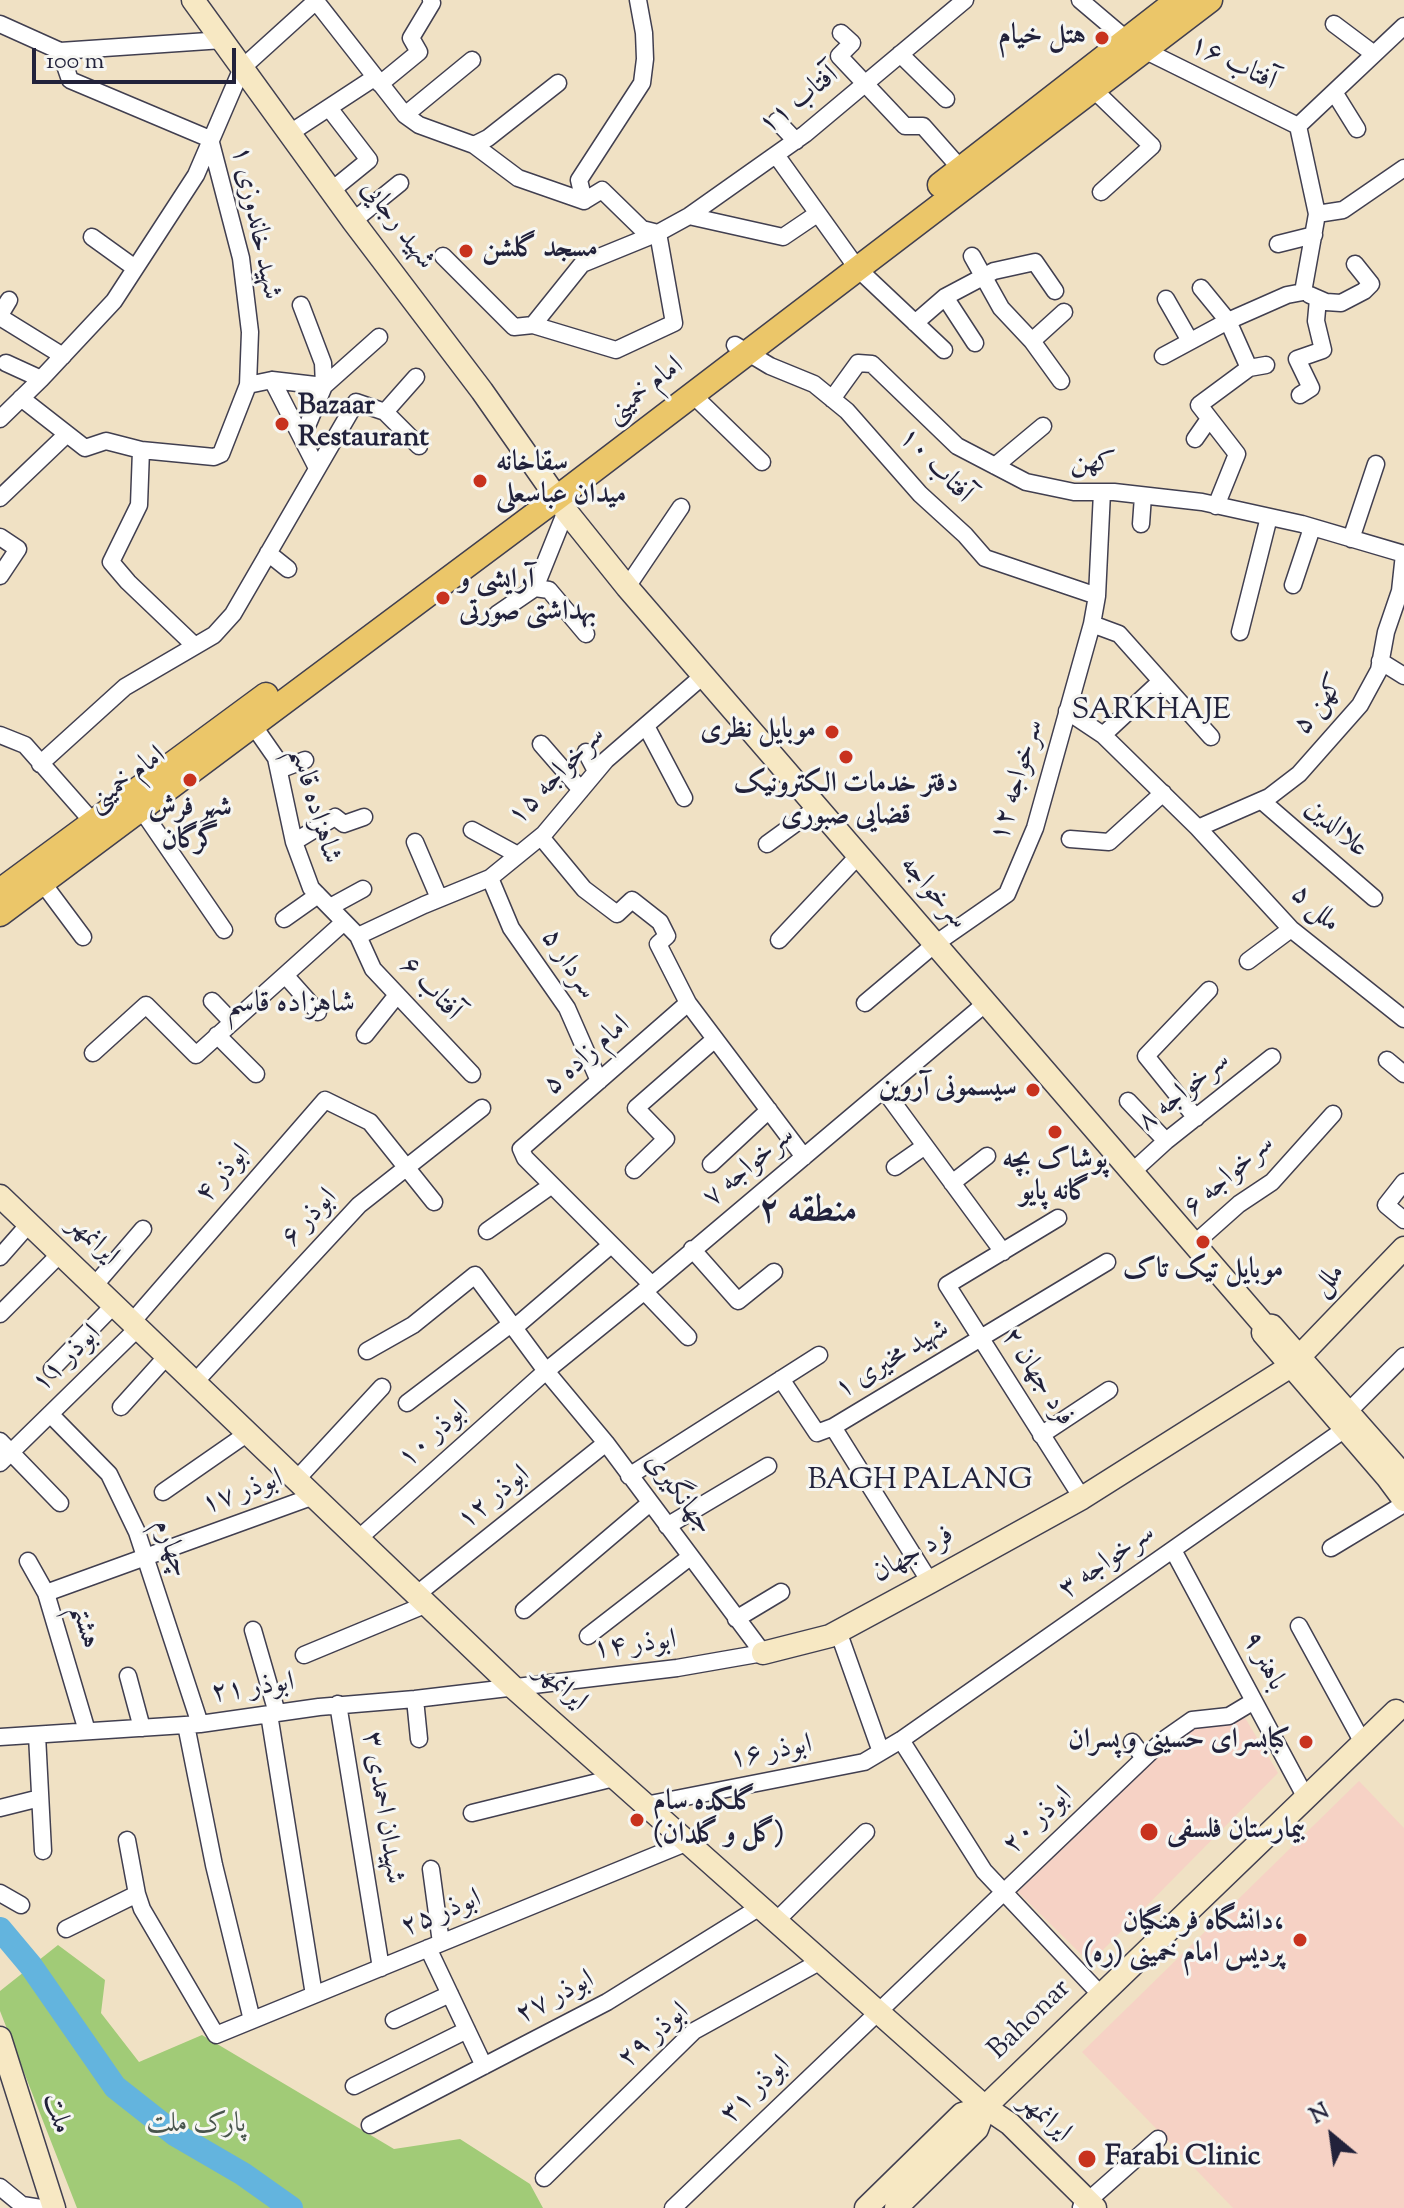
<!DOCTYPE html>
<meta charset="utf-8">
<style>
body{margin:0}
#map{position:relative;width:1404px;height:2208px;overflow:hidden;background:#f0e1c4;font-family:"Sorts Mill Goudy",serif}
canvas{display:block}
.north{position:absolute;left:1292px;top:2096px;width:80px;height:80px;-webkit-text-stroke:6px #f6f6f2;paint-order:stroke;rotate:331deg;font-size:22px;font-weight:700;line-height:32px;text-align:center;color:#22223b}
.north::after{content:'';display:block;margin:auto;width:28px;height:36px;background:#22223b;clip-path:polygon(50% 0,100% 100%,50% 72%,0 100%)}
.scale{position:absolute;left:32px;top:48px;width:204px;height:36px;box-sizing:border-box;border:4px solid #22223b;border-top:0;padding-left:10px;font-size:24px;line-height:28px;white-space:nowrap;color:#22223b;-webkit-text-stroke:6px #f6f6f2;paint-order:stroke}
</style>
<div id="map">
<canvas width="1404" height="2208"></canvas>
<div class="north">N</div>
<div class="scale">100 m</div>
</div>
<script>
const c = document.querySelector('canvas').getContext('2d');
c.lineJoin = 'round';
function fill(path, color) { c.fillStyle = color; c.fill(path, 'evenodd'); }
const shape = rows => new Path2D(rows.map(r => 'M' + r).join(''));
function trace(path, color, width, dash) { c.strokeStyle = color; c.lineWidth = width; c.lineCap = dash ? 'butt' : 'round'; c.setLineDash(dash || []); c.stroke(path); }
function drawText(font, color, halo, rows, align = 'center') {
  c.font = font + ' "Sorts Mill Goudy",Amiri,serif'; c.lineWidth = 6; c.setLineDash([]); c.textBaseline = 'middle'; c.strokeStyle = halo; c.fillStyle = color; for (const [text, x, y, turn = 0] of rows) {
    c.save(); c.translate(x, y); c.rotate((+turn || 0) * Math.PI / 180); c.textAlign = isNaN(turn) ? turn : align; if (halo) c.strokeText(text, 0, 0); c.fillText(text, 0, 0); c.restore();
  }
}
const built = shape([
 [1244,1716,1278,1773,1090,1963,1018,1892,1190,1726],
 [1359,1781,1404,1828,1404,2208,1233,2208,1082,2052]
]);
const green = shape([
 [58,1945,105,1980,101,2013,139,2062,202,2035,394,2149,460,2139,530,2184,543,2208,77,2208,0,2011,0,1991]
]);
const river = shape([
 [0,1929,31,1966,115,2087,176,2135,243,2174,291,2208]
]);
const street = shape([
 [315,0,405,115,419,125,474,145,518,178,584,201],
 [1080,0,1126,39],
 [0,24,60,51,223,40],
 [1334,24,1374,54],
 [841,33,852,43,839,56,905,126,923,126,961,169],
 [1144,50,1298,126],
 [60,51,70,80,210,139],
 [900,54,946,99],
 [380,84,419,52,411,38,432,3,431,0],
 [1093,89,1152,146,1101,192],
 [1334,92,1357,129],
 [329,108,369,160,332,190],
 [405,115,472,60],
 [777,121,796,141],
 [1298,126,1317,214,1303,292],
 [1298,126,1404,26],
 [290,133,374,78],
 [474,145,488,138,558,83],
 [776,155,857,268,944,350],
 [584,201,579,180,642,83,645,59,644,33,638,0],
 [584,201,602,190,642,229,658,233],
 [1317,214,1343,210,1404,168],
 [689,216,783,237,817,214],
 [353,221,400,183],
 [92,237,135,268],
 [1278,244,1314,235],
 [443,256,514,327,533,325,616,350,674,323,658,233],
 [972,256,1001,308,1032,341,1061,381],
 [1201,288,1228,321,1249,368],
 [1310,295,1326,302,1341,303,1364,291,1371,284,1355,264],
 [945,297,975,343],
 [1166,299,1190,341],
 [301,305,323,363,324,386],
 [0,315,9,300],
 [0,317,63,356],
 [915,323,945,297,994,271,1035,262,1055,291],
 [533,325,582,264,658,233,689,216,805,134,965,0],
 [1032,341,1064,312],
 [735,345,770,366,814,384,847,411,920,494,965,535,985,558,1097,596],
 [1163,356,1228,321,1287,295,1303,292],
 [6,363,41,379],
 [272,380,317,468],
 [248,385,272,380,324,386],
 [692,394,762,462],
 [1300,395,1311,388,1297,359,1323,350,1316,321,1318,299],
 [21,398,85,448,106,441,141,450,214,457,221,454,248,385,250,332,241,258,210,139],
 [832,399,858,363,872,364,957,446,1026,482,1074,492,1114,492,1202,502,1302,524,1404,554],
 [385,412,416,377],
 [0,419,41,379,114,301,196,175,242,68,317,0],
 [302,438,324,386,379,337],
 [1195,439,1209,419],
 [141,450,139,505,111,562,128,582,195,646],
 [995,466,1043,426],
 [0,498,67,434],
 [1216,506,1237,454,1199,405,1249,368,1266,365],
 [1141,524,1143,496],
 [0,537,18,549,0,576],
 [1351,539,1376,464],
 [268,553,288,569],
 [1293,585,1312,528],
 [627,587,681,507],
 [535,588,549,590,586,634],
 [497,614,535,588,566,511],
 [1092,624,1119,634,1211,737],
 [1240,632,1269,517],
 [1380,661,1404,676],
 [1067,711,1103,735,1198,828,1291,929,1404,1019],
 [253,725,276,758,294,842,311,888,358,936,373,969,472,1074],
 [646,726,684,798],
 [0,735,25,745,92,821],
 [1103,735,1161,681],
 [541,744,581,790],
 [586,752,596,771],
 [40,764,125,687,214,635,233,614,356,402,385,412,419,446],
 [279,770,305,760],
 [1262,801,1374,898],
 [141,809,224,930],
 [1198,828,1269,797,1299,774,1360,705,1379,670,1386,632,1400,591,1404,554],
 [472,830,518,855],
 [541,837,584,889,617,914,632,900,660,922,667,936,658,944,688,1003,804,1157],
 [1070,839,1109,842,1163,793],
 [294,842,335,817,344,824,364,817],
 [415,842,439,898],
 [767,844,818,807],
 [490,878,511,928,567,1008,599,1081],
 [42,882,83,937],
 [330,907,363,889],
 [284,919,318,895],
 [358,936,424,905,490,878,544,834,606,760,704,675],
 [779,940,859,855],
 [1248,961,1291,929],
 [285,975,318,1012],
 [212,1001,232,1022],
 [865,1003,935,944,1007,894,1035,828,1092,624,1097,596,1102,492],
 [217,1035,256,1074],
 [365,1035,397,995],
 [93,1053,146,1005,196,1055,344,922],
 [1387,1060,1404,1074],
 [884,1090,1003,1252],
 [1128,1101,1166,1141],
 [1196,1118,1146,1056,1209,990],
 [711,1164,769,1110],
 [895,1167,925,1146],
 [634,1170,666,1139,636,1108,715,1039],
 [1132,1172,1166,1141,1272,1057],
 [1404,1182,1386,1205,1404,1220],
 [952,1183,987,1156],
 [1058,1218,947,1285,1082,1498],
 [487,1231,552,1185],
 [1194,1244,1239,1204,1272,1182,1333,1114],
 [692,1249,738,1301,774,1272],
 [0,1257,29,1224],
 [652,1285,525,1158,521,1149,688,1003],
 [94,1286,143,1229],
 [644,1291,688,1337],
 [0,1314,60,1254],
 [132,1322,325,1100,370,1122,434,1202],
 [514,1328,611,1245],
 [52,1369,114,1305],
 [781,1379,817,1433,833,1427,1107,1262],
 [195,1382,359,1205,482,1108],
 [407,1403,511,1324],
 [121,1407,167,1356],
 [1347,1413,1404,1356],
 [50,1414,109,1474,137,1532,200,1724],
 [833,1427,930,1582],
 [1041,1435,1109,1390],
 [0,1441,60,1503],
 [0,1463,138,1328],
 [629,1476,819,1355],
 [296,1480,382,1387],
 [163,1492,248,1433],
 [667,1526,768,1466],
 [358,1539,546,1371,652,1285,986,1003],
 [1331,1548,1404,1504],
 [1173,1550,1306,1798],
 [28,1561,46,1593],
 [416,1595,606,1443],
 [524,1610,650,1503],
 [736,1619,781,1592],
 [1299,1626,1363,1743],
 [253,1630,277,1713],
 [838,1631,881,1752],
 [588,1636,690,1557],
 [304,1655,427,1604],
 [128,1676,142,1728],
 [415,1699,419,1739],
 [338,1704,381,1968],
 [269,1714,314,1995],
 [186,1725,214,1865,252,2020],
 [87,1731,46,1593,314,1496],
 [37,1735,43,1851],
 [0,1737,200,1724,319,1707,415,1699,677,1668,763,1653,606,1443,546,1371,475,1275,413,1325,367,1351],
 [901,1740,984,1871,1101,1995],
 [1132,1742,1144,1758],
 [645,1805,864,1762,901,1740,1345,1429],
 [0,1808,40,1798],
 [472,1813,614,1778],
 [127,1840,137,1894,142,1909,216,2035,688,1842],
 [431,1869,441,1943],
 [0,1893,21,1905],
 [776,1921,866,1832],
 [66,1929,137,1894],
 [428,1948,484,2066],
 [394,2020,450,1994],
 [354,2086,467,2030],
 [370,2125,607,2002,760,1907],
 [544,2178,694,2031,821,1961],
 [0,2187,22,2205,41,2208],
 [1081,2207,1158,2139],
 [673,2208,1162,1741,1192,1720,1229,1716,1254,1701]
]);
const secondary = shape([
 [193,0,353,221,482,391,566,511,627,587,1264,1325],
 [0,1196,514,1688,985,2107,1010,2124,1095,2208],
 [1299,1357,1404,1248],
 [1404,1476,1272,1326,1264,1325,1263,1333,1387,1477,1404,1500],
 [763,1653,830,1636,930,1582,1082,1498,1291,1366],
 [0,2038,54,2208],
 [866,2208,962,2114,985,2107],
 [896,2208,977,2129,985,2107,1396,1711]
]);
const primary = shape([
 [940,185,1178,0],
 [0,891,266,695],
 [0,914,557,498,1210,0]
]);
const markers = [
 [1102,38,8,"#c8321e"],
 [466,251,8,"#c8321e"],
 [282,424,8,"#c8321e"],
 [480,481,8,"#c8321e"],
 [443,598,8,"#c8321e"],
 [832,732,8,"#c8321e"],
 [846,757,8,"#c8321e"],
 [190,780,8,"#c8321e"],
 [1033,1090,8,"#c8321e"],
 [1055,1132,8,"#c8321e"],
 [1203,1242,8,"#c8321e"],
 [1306,1742,8,"#c8321e"],
 [637,1820,8,"#c8321e"],
 [1149,1832,10,"#c8321e"],
 [1300,1940,8,"#c8321e"],
 [1087,2159,10,"#c8321e"]
];
const poiNames = [
 ["هتل خیام",1086,38,"right"],
 ["مسجد گلشن",482,251],
 ["Bazaar",298,408],
 ["Restaurant",298,440],
 ["سقاخانه",496,465],
 ["میدان عباسعلی",496,497],
 ["آرایشی و",459,582],
 ["بهداشتی صورتی",459,614],
 ["موبایل نظری",816,732,"right"],
 ["دفتر خدمات الکترونیک",846,786,"center"],
 ["قضایی صبوری",846,818,"center"],
 ["شهر فرش",190,810,"center"],
 ["گرگان",190,842,"center"],
 ["سیسمونی آروین",1017,1090,"right"],
 ["پوشاک بچه",1055,1162,"center"],
 ["گانه پایو",1055,1194,"center"],
 ["موبایل تیک تاک",1203,1272,"center"],
 ["کبابسرای حسینی و پسران",1290,1742,"right"],
 ["گلکده سام",653,1804],
 ["(گل و گلدان)",653,1836],
 ["بیمارستان فلسفی",1167,1832],
 ["دانشگاه فرهنگیان،",1284,1924,"right"],
 ["پردیس امام خمینی (ره)",1284,1956,"right"],
 ["Farabi Clinic",1105,2159]
];
const streetNames = [
 ["آفتاب ۱۶",1232,65,26],
 ["آفتاب ۱۱",800,102,-38],
 ["۱ شهید خاندوزی",254,223,78],
 ["شهید رجایی",396,226,53],
 ["امام خمینی",646,392,-38],
 ["کهن",1093,465,5],
 ["۱۰ آفتاب",934,467,46],
 ["۵ کهن",1321,706,-52],
 ["سرخواجه ۱۵",558,777,-46],
 ["امام خمینی",128,781,-37],
 ["۱۲ سرخواجه",1019,781,-73],
 ["شاهزاده قاسم",313,806,73],
 ["علاالدین",1335,830,41],
 ["سرخواجه",932,894,49],
 ["ملل ۵",1314,910,43],
 ["۵ سردار",567,965,57],
 ["آفتاب ۶",429,990,47],
 ["۵ امام زاده",588,1057,-41],
 ["۸ سرخواجه",1185,1093,-39],
 ["سرخواجه ۷",750,1168,-40],
 ["ابوذر ۴",225,1175,-49],
 ["سرخواجه ۶",1230,1177,-41],
 ["ابوذر ۶",311,1219,-47],
 ["ایرانمهر",92,1242,44],
 ["ملل",1330,1281,-46],
 ["ابوذر ۱۱",68,1360,-44],
 ["شهید مخیری ۱",893,1361,-31],
 ["۲ فرد جهان",1036,1378,57],
 ["ابوذر ۱۰",435,1436,-42],
 ["۱۷ ابوذر",243,1494,-20],
 ["جهانگیری",677,1495,53],
 ["ابوذر ۱۲",495,1499,-39],
 ["چهارم",169,1549,70],
 ["فرد جهان",914,1556,-29],
 ["سرخواجه ۳",1108,1563,-35],
 ["هشتم",83,1627,73],
 ["۱۴ ابوذر",635,1647,-7],
 ["۹ باهنر",1262,1662,62],
 ["ایرانمهر",560,1688,42],
 ["۲۱ ابوذر",253,1690,-8],
 ["۱۶ ابوذر",771,1754,-11],
 ["شهیدان احمدی ۳",381,1808,81],
 ["ابوذر ۲۰",1039,1822,-44],
 ["ابوذر ۲۵",442,1915,-22],
 ["ابوذر ۲۷",556,1999,-28],
 ["Bahonar",1031,2021,-44],
 ["ابوذر ۲۹",655,2037,-41],
 ["ابوذر ۳۱",757,2091,-44],
 ["ملت",55,2114,73],
 ["ایرانمهر",1044,2119,42]
];
const parkNames = [
 ["پارک ملت",196,2126]
];
const neighbourhoodNames = [
 ["SARKHAJE",1151,713],
 ["شاهزاده قاسم",291,1006],
 ["BAGH PALANG",920,1483]
];
const districtNames = [
 ["منطقه ۲",808,1214]
];
fill(built, '#f6d2c5');
fill(green, '#a1cb77');
trace(river, '#63b4de', 24);
trace(street, '#413f50', 19);
trace(secondary, '#413f50', 25);
trace(primary, '#413f50', 27);
trace(street, '#fff', 16);
trace(secondary, '#f7e8c3', 22);
trace(primary, '#ebc669', 24);
for (const [x, y, r, color] of markers) { const dot = new Path2D(); dot.arc(x, y, r, 0, 2 * Math.PI); c.fillStyle = color; c.fill(dot); trace(dot, '#f6f6f2', 3); }
drawText('bold 28px', '#22223b', '#f6f6f2', poiNames, 'left');
drawText('28px', '#22223b', '#f6f6f2', streetNames);
drawText('28px', '#48554d', '#f6f6f2', parkNames);
drawText('30px', '#22223b', '#f6f6f2', neighbourhoodNames);
drawText('bold 36px', '#22223b', '#f6f6f2', districtNames);
</script>
